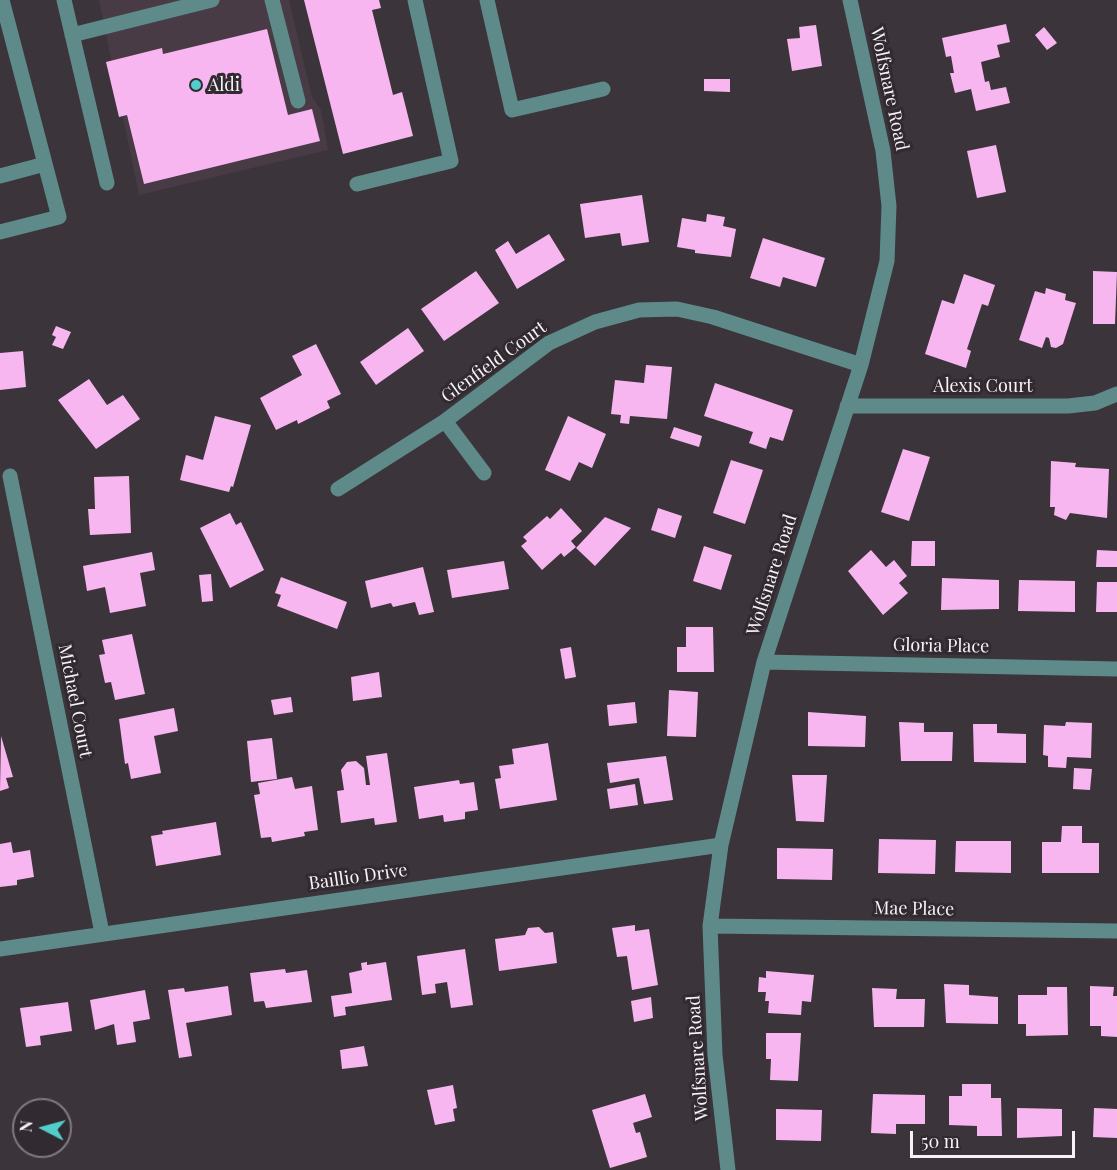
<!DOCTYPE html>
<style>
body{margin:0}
#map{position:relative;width:1117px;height:1170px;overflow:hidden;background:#3b343a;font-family:"Playfair Display",serif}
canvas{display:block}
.north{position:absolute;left:12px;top:1098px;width:60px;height:60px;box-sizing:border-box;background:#312a30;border:2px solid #807a7f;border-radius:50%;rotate:276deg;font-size:16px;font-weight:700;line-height:24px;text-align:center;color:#f7f2f6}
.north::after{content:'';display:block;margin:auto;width:21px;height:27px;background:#53cdcb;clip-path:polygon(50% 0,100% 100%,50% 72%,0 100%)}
.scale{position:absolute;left:910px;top:1131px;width:165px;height:27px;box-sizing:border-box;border:3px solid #f7f2f6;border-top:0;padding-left:8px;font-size:18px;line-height:21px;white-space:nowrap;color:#f7f2f6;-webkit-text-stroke:4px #312a30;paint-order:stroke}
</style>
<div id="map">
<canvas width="1117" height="1170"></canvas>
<div class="north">N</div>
<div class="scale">50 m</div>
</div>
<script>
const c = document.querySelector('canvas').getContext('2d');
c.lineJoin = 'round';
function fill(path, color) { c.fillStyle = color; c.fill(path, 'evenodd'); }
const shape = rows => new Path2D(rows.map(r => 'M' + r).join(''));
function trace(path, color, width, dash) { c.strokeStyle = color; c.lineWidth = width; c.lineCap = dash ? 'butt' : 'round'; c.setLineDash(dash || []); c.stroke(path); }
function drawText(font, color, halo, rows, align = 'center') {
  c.font = font + ' "Playfair Display",serif'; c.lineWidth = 6; c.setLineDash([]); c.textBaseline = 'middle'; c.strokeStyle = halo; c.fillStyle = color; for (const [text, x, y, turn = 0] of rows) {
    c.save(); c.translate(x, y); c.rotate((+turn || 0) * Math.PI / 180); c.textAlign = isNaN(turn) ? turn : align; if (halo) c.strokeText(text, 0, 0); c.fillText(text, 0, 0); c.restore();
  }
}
const built = shape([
 [99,0,289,0,312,97,321,110,328,150,139,195]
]);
const building = shape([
 [304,0,379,0,381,8,372,10,393,95,402,92,413,136,343,154],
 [1006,24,1010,42,997,45,1000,57,981,62,985,82,989,81,991,90,1006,87,1010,103,976,111,971,89,955,93,950,73,954,73,951,56,946,57,942,38],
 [816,25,822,66,792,71,787,39,800,38,799,27],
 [1044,27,1057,43,1047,50,1035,35],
 [267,29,288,115,312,109,320,141,144,184,127,115,119,117,106,62,162,48,163,54],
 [704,79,730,79,730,92,704,91],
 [996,145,1006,192,977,198,967,151],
 [642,195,649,242,622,246,620,233,585,238,580,204],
 [707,214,725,217,723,226,736,229,731,257,695,253,695,250,677,247,682,218,706,222],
 [549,234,565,260,517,289,495,250,508,241,516,254],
 [763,238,825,258,816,287,783,277,780,287,750,278],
 [476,271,499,303,444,341,421,309],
 [1093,271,1117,272,1115,324,1093,324],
 [964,274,995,285,988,306,982,304,967,349,971,351,966,368,925,354,942,300,954,304],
 [1046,288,1066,294,1065,300,1076,303,1063,344,1056,348,1051,347,1049,338,1046,337,1042,348,1019,340,1035,291,1045,294],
 [56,326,71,332,63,349,52,345,56,337,52,335],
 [408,328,424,351,376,385,360,362],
 [316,344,341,394,327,401,330,408,298,424,297,420,276,430,260,398,302,375,292,356],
 [23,351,26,387,0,390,0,353],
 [646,365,672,367,667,419,630,416,629,424,620,423,621,415,611,414,615,380,644,383],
 [89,379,107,405,123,395,140,419,96,449,58,400],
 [715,383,793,410,783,441,770,437,766,449,749,443,753,432,704,416],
 [215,416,251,425,233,487,231,486,229,492,180,480,186,455,203,460],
 [568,416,606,434,592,468,579,462,570,481,545,470],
 [674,427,702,436,699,447,670,438],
 [903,449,930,457,909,521,881,512],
 [731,460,763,470,745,524,713,513],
 [1051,461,1076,463,1075,467,1109,469,1107,518,1070,513,1066,520,1054,515,1055,507,1050,507],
 [129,476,131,533,90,535,88,509,95,509,94,477],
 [561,508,582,531,571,541,576,547,564,557,561,553,542,570,521,546,527,541,523,537,547,516,550,519],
 [658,508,682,516,675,538,651,530],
 [230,513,236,525,241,522,264,570,230,588,200,528],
 [605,517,631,528,595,566,576,548],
 [912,541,935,541,935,566,911,566],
 [704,546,732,555,721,590,693,581],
 [871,550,886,567,894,560,907,576,899,583,908,593,883,615,848,571],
 [1097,550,1117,551,1117,567,1096,567],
 [152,552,155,570,140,573,146,606,110,613,105,587,87,591,83,566],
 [504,561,509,589,452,598,447,570],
 [423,567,434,612,419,615,415,602,393,607,391,603,371,608,365,581],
 [211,574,213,601,202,602,199,575],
 [281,577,347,602,337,629,277,606,281,595,275,593],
 [942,578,999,580,999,609,941,610],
 [1019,580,1075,581,1075,612,1018,611],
 [1097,582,1117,582,1117,612,1096,612],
 [686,627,713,627,714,672,677,672,677,647,686,647],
 [132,634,145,694,115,700,111,682,105,683,99,655,105,654,102,640],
 [571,647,576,677,565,679,560,649],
 [379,672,382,697,353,701,351,677],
 [669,690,698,692,696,737,667,736],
 [291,697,293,712,274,715,271,700],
 [635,702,637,723,609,726,607,705],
 [174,708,178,731,154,736,161,773,131,779,128,763,125,764,119,719],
 [808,712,866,716,865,747,808,746],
 [899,722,924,723,924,732,953,732,952,761,901,761],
 [1066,722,1092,723,1091,758,1067,757,1066,768,1048,767,1048,756,1043,755,1044,725,1065,726],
 [973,724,997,724,997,733,1026,734,1026,763,974,762],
 [1,736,13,777,6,778,9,788,0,791],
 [272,738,277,779,251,782,247,741],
 [548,743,557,800,500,809,495,779,501,778,499,766,514,764,512,749],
 [387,753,397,822,375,825,374,818,341,823,337,791,344,790,341,770,347,762,356,761,364,768,366,785,370,785,366,756],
 [666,756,673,800,644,804,639,778,610,783,607,763],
 [1074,768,1092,769,1090,790,1073,789],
 [792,775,827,775,824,822,796,821],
 [292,777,295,789,312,786,318,830,304,832,305,836,272,842,271,837,261,838,254,795,260,794,258,783],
 [459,780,460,784,474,782,478,810,465,812,465,819,444,822,443,815,419,819,414,787],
 [635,784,638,805,610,809,607,789],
 [216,822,221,855,156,866,151,836,163,834,162,831],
 [1062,826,1082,826,1082,843,1099,843,1099,873,1042,873,1042,842,1061,842],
 [879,839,936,840,935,874,878,873],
 [956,841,1011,841,1011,873,955,872],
 [11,842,13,853,30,850,34,877,17,880,17,885,0,887,0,844],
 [777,848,833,849,832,880,777,879],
 [635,925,635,931,649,929,658,985,632,990,627,956,617,957,612,928],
 [539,927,545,933,553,932,557,963,499,971,495,939,525,935,528,928],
 [465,949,473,1005,451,1008,447,982,435,984,436,993,422,995,417,956],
 [367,962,367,965,386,962,392,1000,345,1007,346,1015,334,1017,331,996,352,993,349,973,362,970,361,963],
 [285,969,286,973,307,970,312,1002,266,1008,264,1001,254,1002,250,973],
 [766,971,814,975,811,1002,802,1001,801,1015,768,1013,769,1001,765,1001,766,992,758,992,759,977,766,978],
 [944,984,969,985,969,995,998,997,998,1024,946,1023],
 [228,986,232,1015,186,1023,192,1056,179,1058,168,990,184,988,185,992],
 [1090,986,1114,987,1113,996,1117,996,1117,1037,1101,1036,1101,1026,1090,1026],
 [1047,987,1067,987,1068,1035,1026,1036,1026,1024,1018,1024,1018,995,1047,995],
 [872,988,897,989,896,999,925,999,924,1027,874,1027],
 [145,990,150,1019,133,1022,136,1042,117,1045,114,1024,95,1030,90,1000],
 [651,997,653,1018,634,1022,631,1001],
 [68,1002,72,1031,40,1036,41,1045,26,1047,20,1008],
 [766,1033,801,1033,798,1081,770,1080,771,1059,766,1059],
 [364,1046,368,1066,342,1069,340,1050],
 [962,1084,991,1084,991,1098,1001,1098,1002,1136,977,1136,977,1126,949,1125,949,1096,962,1096],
 [453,1085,457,1108,453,1109,455,1121,435,1125,427,1090],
 [645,1094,652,1117,633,1123,636,1133,640,1132,647,1157,610,1168,592,1110],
 [873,1094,925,1095,925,1124,896,1124,896,1134,871,1133],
 [1017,1108,1062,1109,1062,1136,1017,1138],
 [1094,1108,1117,1109,1117,1138,1093,1137],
 [776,1109,822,1110,821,1141,776,1140]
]);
const minor = shape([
 [64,0,107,183],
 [272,0,298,101],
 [487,0,512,110,603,89],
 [72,35,212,0],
 [0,176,45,164],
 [357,184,451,161,415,0],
 [0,232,59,217,2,0],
 [847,406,1068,406,1095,403,1117,394],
 [445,421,484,473],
 [10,476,102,933],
 [338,489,445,421,549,343,595,322,639,310,677,309,713,317,861,365],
 [764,662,1117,669],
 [710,926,1117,931],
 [0,949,721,845],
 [728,1170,715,1055,710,926,721,845,764,662,861,365,887,261,889,206,883,151,850,0]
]);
const markers = [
 [196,85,6,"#53cdcb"]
];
const poiNames = [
 ["Aldi",208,85]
];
const streetNames = [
 ["Wolfsnare Road",889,89,78],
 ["Glenfield Court",494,362,-36],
 ["Alexis Court",983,386],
 ["Wolfsnare Road",772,575,-72],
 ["Gloria Place",941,646,1],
 ["Michael Court",75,701,79],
 ["Baillio Drive",358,877,-8],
 ["Mae Place",914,909,1],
 ["Wolfsnare Road",698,1058,-94]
];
fill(built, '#483b46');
fill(building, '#f8b6f1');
trace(minor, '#5e8b89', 15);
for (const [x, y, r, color] of markers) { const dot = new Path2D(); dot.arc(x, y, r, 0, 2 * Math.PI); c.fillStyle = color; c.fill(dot); trace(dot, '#312a30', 2); }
drawText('18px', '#f7f2f6', '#312a30', poiNames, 'left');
drawText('18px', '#f7f2f6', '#312a30', streetNames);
</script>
